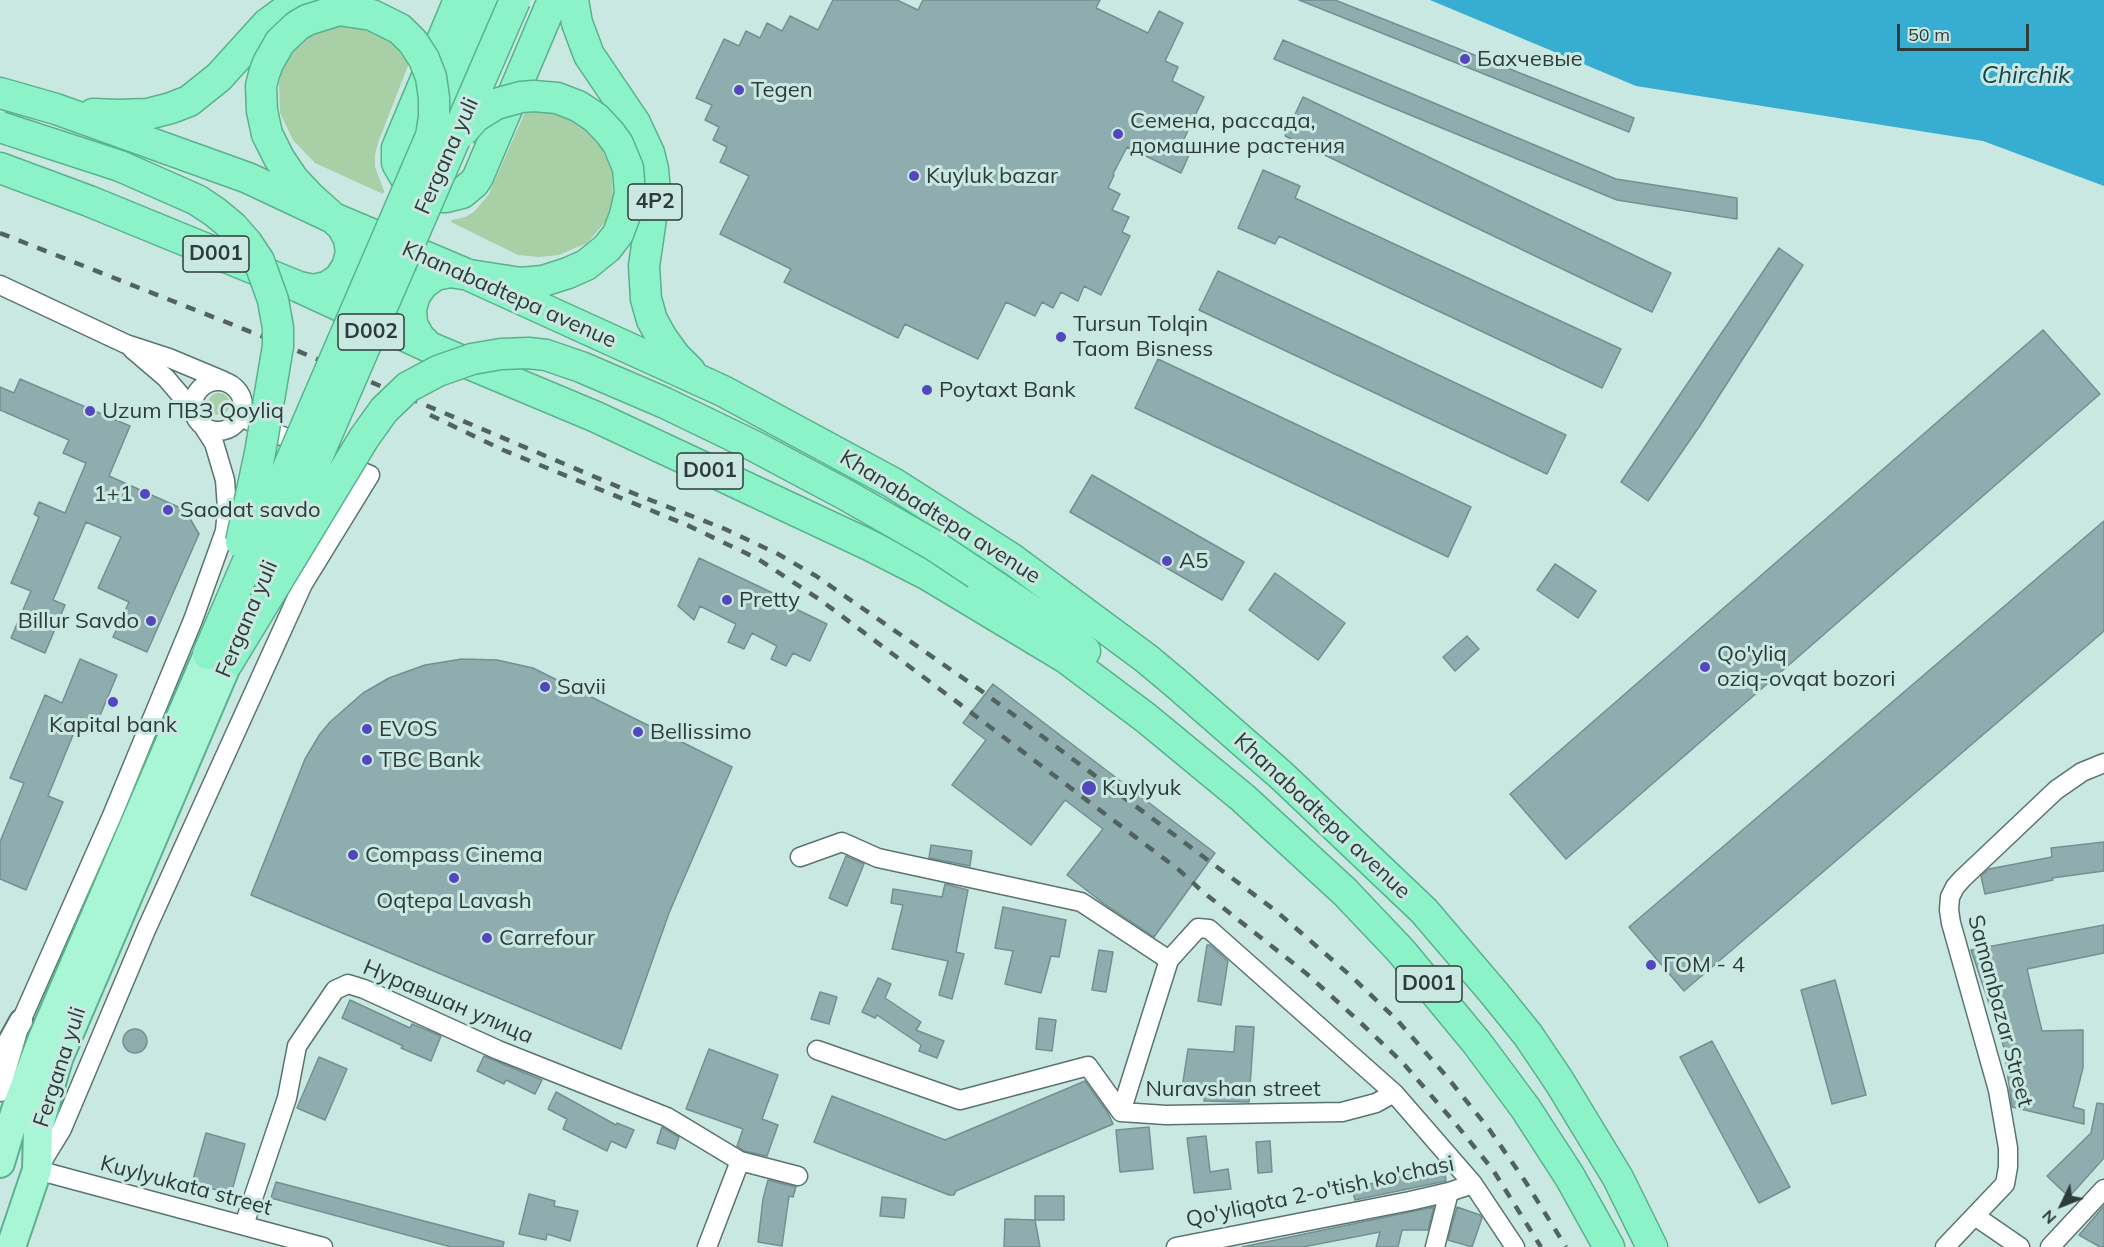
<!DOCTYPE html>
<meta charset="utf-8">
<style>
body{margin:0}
#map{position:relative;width:2104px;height:1247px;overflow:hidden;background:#cae8e2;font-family:Mulish,sans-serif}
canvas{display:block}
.north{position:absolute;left:2032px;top:1175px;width:60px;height:60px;-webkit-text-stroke:4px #cae8e2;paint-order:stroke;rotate:227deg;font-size:16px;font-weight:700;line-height:24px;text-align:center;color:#2f3b39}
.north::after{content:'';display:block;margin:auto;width:21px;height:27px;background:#2f3b39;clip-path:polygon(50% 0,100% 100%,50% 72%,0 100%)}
.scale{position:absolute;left:1897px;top:24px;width:132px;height:27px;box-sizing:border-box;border:3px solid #2f3b39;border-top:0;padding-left:8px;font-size:18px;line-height:21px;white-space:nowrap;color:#2f3b39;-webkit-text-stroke:4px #cae8e2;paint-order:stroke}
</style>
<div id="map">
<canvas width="2104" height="1247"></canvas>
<div class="north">N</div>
<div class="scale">50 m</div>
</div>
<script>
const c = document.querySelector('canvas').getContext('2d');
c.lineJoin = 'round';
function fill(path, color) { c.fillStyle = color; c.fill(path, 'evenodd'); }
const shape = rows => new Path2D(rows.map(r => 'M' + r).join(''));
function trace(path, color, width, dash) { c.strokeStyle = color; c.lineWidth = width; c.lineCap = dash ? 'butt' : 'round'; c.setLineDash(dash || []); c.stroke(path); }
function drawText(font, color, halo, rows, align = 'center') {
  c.font = font + ' Mulish,sans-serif'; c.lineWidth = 6; c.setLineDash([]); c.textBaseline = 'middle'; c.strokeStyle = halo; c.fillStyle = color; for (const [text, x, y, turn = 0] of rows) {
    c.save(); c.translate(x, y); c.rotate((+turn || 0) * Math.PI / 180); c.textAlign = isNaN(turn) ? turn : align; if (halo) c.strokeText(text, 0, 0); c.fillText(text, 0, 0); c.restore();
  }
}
const green = shape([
 [342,25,365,27,387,38,409,63,378,143,375,155,375,167,384,191,383,194,315,163,293,140,280,113,279,83,282,69,291,54,305,40,315,33],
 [526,110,547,111,568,116,586,129,600,145,612,171,613,200,607,220,587,243,559,255,539,257,518,255,451,222,452,220,465,217,474,212,489,194],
 '208 404a11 11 0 1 1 22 0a11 11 0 1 1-22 0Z'
]);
const water = shape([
 [1430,0,2104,0,2104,186,1983,141,1636,86]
]);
const building = shape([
 [833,0,897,0,918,10,923,0,1100,0,1096,8,1148,33,1159,11,1183,23,1165,61,1178,67,1172,81,1204,97,1183,141,1193,146,1181,173,1127,147,1113,174,1114,175,1108,188,1120,194,1112,210,1129,217,1122,232,1130,236,1101,295,1084,286,1078,301,1061,292,1053,308,1042,302,1035,316,1006,302,978,359,905,324,898,338,784,282,791,269,720,234,749,176,720,162,727,147,713,140,719,127,705,120,712,105,696,98,724,39,739,46,746,31,760,38,767,23,782,31,790,16,818,30,833,0],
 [1299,0,1335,0,1634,118,1629,132,1299,0],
 [1283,40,1616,179,1737,198,1737,219,1617,200,1274,59,1283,40],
 [1303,97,1671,273,1652,312,1285,136,1303,97],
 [1263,170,1300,186,1295,198,1621,349,1602,388,1279,236,1275,244,1238,228,1263,170],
 [1779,248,1803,265,1699,427,1648,501,1621,482,1779,248],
 [1218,271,1566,435,1547,474,1199,310,1218,271],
 [2043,330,2100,394,1566,859,1510,794,2043,330],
 [1158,359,1471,507,1448,557,1135,408,1158,359],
 [20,379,130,426,109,476,185,510,199,534,147,652,113,637,129,602,98,588,121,537,86,522,53,600,65,605,45,653,11,638,31,591,11,583,39,517,34,514,39,502,65,513,86,463,63,453,69,440,0,410,0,387,14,393,20,379],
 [1092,475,1244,562,1222,600,1070,512,1092,475],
 [2104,521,2104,631,1684,991,1629,927,2104,521],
 [699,558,777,595,775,599,827,624,810,661,793,653,786,666,771,659,777,646,752,633,744,649,728,642,736,624,700,606,694,620,678,606,699,558],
 [1555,564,1596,591,1578,618,1537,590,1555,564],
 [1275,573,1345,623,1318,660,1249,610,1275,573],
 [1467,636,1479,649,1455,671,1443,657,1467,636],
 [80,659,117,675,96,725,80,718,48,796,63,802,26,890,0,879,0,842,24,783,10,778,45,695,62,703,80,659],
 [462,659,497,660,533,668,732,767,669,913,621,1049,251,895,305,759,320,734,330,722,363,693,389,678,425,665,462,659],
 [993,684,1215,853,1154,937,1103,903,1067,875,1103,829,1065,800,1031,845,952,785,986,740,963,723,993,684],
 [2104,842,2104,871,2052,878,2053,880,1985,894,1981,876,1989,869,2052,857,2051,848,2104,842],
 [931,845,972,851,970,866,929,858,931,845],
 [846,856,864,864,847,906,829,898,846,856],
 [945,884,968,890,956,952,964,954,952,999,939,995,948,961,892,949,903,905,891,903,893,889,942,897,945,884],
 [1003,907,1066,920,1059,957,1051,956,1041,993,1005,984,1013,951,995,948,1003,907],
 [2104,925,2104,953,2027,969,2042,1031,2083,1030,2083,1068,2073,1107,2084,1110,2084,1124,2012,1107,2004,1048,1971,950,2104,925],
 [1207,945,1210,945,1228,961,1221,1005,1198,1001,1207,945],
 [1099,950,1113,952,1106,992,1092,990,1099,950],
 [878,978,891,984,885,998,921,1022,916,1030,944,1041,937,1058,919,1051,921,1045,877,1015,875,1018,862,1012,878,978],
 [1835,980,1866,1095,1832,1104,1801,990,1835,980],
 [820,992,837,997,829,1024,811,1019,820,992],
 [350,1000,410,1028,412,1024,441,1036,431,1061,401,1048,403,1046,342,1018,350,1000],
 [1039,1018,1056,1020,1052,1051,1036,1049,1039,1018],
 [1236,1026,1254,1027,1249,1102,1204,1101,1204,1092,1182,1088,1188,1049,1234,1052,1236,1026],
 '123 1041a12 12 0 1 1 24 0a12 12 0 1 1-24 0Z',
 [1712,1041,1790,1187,1759,1203,1680,1057,1712,1041],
 [709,1049,778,1075,762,1119,778,1125,767,1156,744,1151,737,1146,743,1129,686,1109,709,1049],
 [484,1056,542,1080,535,1094,506,1080,504,1084,477,1071,484,1056],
 [319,1057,347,1069,325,1120,297,1108,319,1057],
 [1085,1081,1108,1113,1113,1124,956,1191,954,1195,949,1195,814,1142,832,1096,945,1140,1085,1081],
 [556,1092,616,1125,617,1123,634,1130,626,1148,611,1141,607,1151,563,1129,567,1119,548,1109,556,1092],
 [2097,1103,2104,1104,2104,1158,2069,1197,2047,1176,2091,1133,2097,1103],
 [662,1127,679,1137,675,1149,657,1143,662,1127],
 [1149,1127,1153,1169,1120,1172,1116,1130,1149,1127],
 [206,1133,245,1144,231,1194,192,1183,206,1133],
 [1206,1136,1210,1172,1228,1169,1231,1189,1194,1193,1187,1138,1206,1136],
 [1270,1141,1272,1172,1258,1173,1256,1142,1270,1141],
 [1445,1173,1446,1181,1355,1200,1352,1188,1409,1175,1445,1173],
 [768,1180,796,1187,793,1197,789,1196,782,1246,758,1242,763,1199,768,1180],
 [276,1182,504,1242,503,1247,451,1247,271,1198,276,1182],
 [529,1194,555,1201,554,1206,578,1211,570,1241,547,1234,546,1240,519,1234,529,1194],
 [1035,1196,1064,1196,1064,1220,1035,1220,1035,1196],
 [882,1197,906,1199,904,1218,880,1216,882,1197],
 [2104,1206,2104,1247,2100,1247,2079,1235,2104,1206],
 [1434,1207,1428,1230,1402,1230,1398,1247,1376,1247,1380,1232,1303,1247,1242,1247,1434,1207],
 [1457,1207,1480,1215,1482,1218,1472,1247,1448,1240,1457,1207],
 [1005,1219,1035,1220,1040,1247,1004,1247,1005,1219]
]);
const minor = shape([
 [0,285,126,344,169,358,224,381],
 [132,349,166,378,194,411],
 '193 406a25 25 0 1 1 50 0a25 25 0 1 1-50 0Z',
 [241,417,306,447],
 [800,857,842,842,878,858,1081,902,1169,960],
 [817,1050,960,1100,1088,1066,1121,1112,1166,1115,1342,1112,1376,1103,1394,1093],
 [0,1092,21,1021,111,818,193,620,225,531,227,509,225,480,214,443,203,426],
 [1121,1112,1169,960,1198,928,1209,929,1394,1093,1473,1184,1515,1247],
 [1975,1216,2020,1247],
 [244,1225,287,1098,297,1046,335,990,348,984,364,989,498,1050,667,1117,740,1161,798,1176],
 [323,1247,37,1170,62,1129,146,930,303,584,370,475,339,462],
 [707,1247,740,1161],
 [1176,1247,1410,1201,1449,1192,1473,1184],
 [1435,1247,1449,1192],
 [1945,1247,2005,1184,2008,1167,2008,1148,1998,1090,1951,923,1949,910,1950,897,1955,887,1962,879,2056,790,2082,772,2104,763],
 [2050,1247,2104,1189]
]);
const tertiary = shape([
 [0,1059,21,1021]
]);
const primary = shape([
 [0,1163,16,1110,43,1038,208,654],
 [11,1247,37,1170,38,1128,58,1059,227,664]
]);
const trunk = shape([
 [459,0,397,148,397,163,408,182,421,191,438,197,446,197,462,193,474,183,478,177,553,0],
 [573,0,577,23,589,55,635,123,649,153,653,169,655,191,644,266,646,299,652,320,662,338,675,356,690,371],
 [0,93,56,109,248,178,331,217,464,273,723,391,893,483,1012,559,1147,659,1178,685,1282,776,1424,911,1494,993,1528,1035,1559,1081,1618,1178,1652,1247],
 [93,114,118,115,148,114,171,108,189,101,219,77,267,24,300,0],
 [433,132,490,0],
 [267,134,279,158,293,179,311,198,342,226,349,239,351,253,347,267,339,279,327,287,313,290,299,287],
 [0,168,89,201,299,287,429,347,596,417,869,545,928,575,1066,658,1146,718,1243,798,1345,892,1401,951,1477,1043,1526,1109,1570,1177,1609,1247],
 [429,347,419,337,412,324,411,309,415,295,423,284,435,275,450,272,521,283,543,281,568,273],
 [977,574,1070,637,1085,651]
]);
const rail = shape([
 [0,233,279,343,640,496,725,529,778,554,816,576,983,692,1276,911,1352,977,1398,1021,1447,1077,1489,1129,1525,1181,1566,1247],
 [430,415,503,450,687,525,758,559,819,599,969,711,1179,870,1203,892,1307,974,1362,1024,1403,1063,1455,1123,1493,1170,1541,1247]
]);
const trunkBridge = shape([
 [0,127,120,166,197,200,215,212,233,227,247,243,259,261,273,300,278,328,278,346,260,453,241,542],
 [461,133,475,117,496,104,521,97,534,96,557,98,578,106,596,118,610,133,618,144,628,168,630,193,625,215,618,234,607,248,586,265,568,273],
 [273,559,515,0],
 [208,654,431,136,434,117,434,98,431,77,424,59,413,42,400,29,372,15,339,10,307,20,297,26,280,42,268,63,264,74,261,86,262,111,267,134],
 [227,664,364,438,384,410,408,387,438,371,472,359,501,354,528,353,546,355,581,367,665,403,756,447,846,495,935,546,977,574]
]);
const markers = [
 [1465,59,6,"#5447be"],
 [739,90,6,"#5447be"],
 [1118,134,6,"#5447be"],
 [914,176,6,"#5447be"],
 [1061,337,6,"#5447be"],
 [927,390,6,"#5447be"],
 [90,411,6,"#5447be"],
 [145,494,6,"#5447be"],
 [168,510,6,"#5447be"],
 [1167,561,6,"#5447be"],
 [727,600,6,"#5447be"],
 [151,621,6,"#5447be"],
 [1705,667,6,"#5447be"],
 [545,687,6,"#5447be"],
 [113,702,6,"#5447be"],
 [367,729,6,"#5447be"],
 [638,732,6,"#5447be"],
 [367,760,6,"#5447be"],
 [1089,788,8,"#5447be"],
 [353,855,6,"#5447be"],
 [454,878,6,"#5447be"],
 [487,938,6,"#5447be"],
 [1651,965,6,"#5447be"]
];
const shields = [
 [655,202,54],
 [216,254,66],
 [371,332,66],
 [710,471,66],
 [1429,984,66]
];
const shieldNames = [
 ["4P2",655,202],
 ["D001",216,254],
 ["D002",371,332],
 ["D001",710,471],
 ["D001",1429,984]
];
const poiNames = [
 ["Бахчевые",1477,59],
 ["Tegen",751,90],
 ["Семена, рассада,",1130,121],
 ["домашние растения",1130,146],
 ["Kuyluk bazar",926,176],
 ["Tursun Tolqin",1073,324],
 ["Taom Bisness",1073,349],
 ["Poytaxt Bank",939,390],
 ["Uzum ПВЗ Qoyliq",102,411],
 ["1+1",133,494,"right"],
 ["Saodat savdo",180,510],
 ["A5",1179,561],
 ["Pretty",739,600],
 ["Billur Savdo",139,621,"right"],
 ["Qo'yliq",1717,654],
 ["oziq-ovqat bozori",1717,679],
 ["Savii",557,687],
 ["Kapital bank",113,725,"center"],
 ["EVOS",379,729],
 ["Bellissimo",650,732],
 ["TBC Bank",379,760],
 ["Kuylyuk",1102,788],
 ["Compass Cinema",365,855],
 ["Oqtepa Lavash",454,901,"center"],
 ["Carrefour",499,938],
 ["ГОМ - 4",1663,965]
];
const streetNames = [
 ["Fergana yuli",447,156,-66],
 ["Khanabadtepa avenue",509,295,24],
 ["Khanabadtepa avenue",940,517,32],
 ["Fergana yuli",247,619,-67],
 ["Khanabadtepa avenue",1322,816,43],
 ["Нуравшан улица",448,1002,23],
 ["Samanbazar Street",2000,1011,75],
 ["Fergana yuli",60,1067,-72],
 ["Nuravshan street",1233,1089],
 ["Kuylyukata street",186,1186,15],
 ["Qo'yliqota 2-o'tish ko'chasi",1320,1192,-12]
];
const waterNames = [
 ["Chirchik",2026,76]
];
fill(green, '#a8cfa6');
fill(water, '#36add1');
fill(building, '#8fadaf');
trace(building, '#738f92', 1.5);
trace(minor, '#597470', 21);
trace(tertiary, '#597470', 26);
trace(primary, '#59b18d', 32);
trace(trunk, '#59b18d', 33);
trace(minor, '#fff', 18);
trace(tertiary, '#fff', 22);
trace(primary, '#a9f6d6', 28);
trace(trunk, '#8cf3c8', 30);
trace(rail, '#52625f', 4.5, [10, 10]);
trace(trunkBridge, '#59b18d', 33, []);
trace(trunkBridge, '#8cf3c8', 30);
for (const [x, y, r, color] of markers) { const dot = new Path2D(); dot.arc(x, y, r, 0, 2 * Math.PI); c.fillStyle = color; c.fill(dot); trace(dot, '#cae8e2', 2); }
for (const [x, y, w] of shields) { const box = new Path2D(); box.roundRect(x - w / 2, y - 18, w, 36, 4.5); c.fillStyle = '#cae8e2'; c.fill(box); trace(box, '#2f3b39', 1.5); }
drawText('bold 21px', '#2f3b39', null, shieldNames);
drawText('22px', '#2f3b39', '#cae8e2', poiNames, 'left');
drawText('22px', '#2f3b39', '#cae8e2', streetNames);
drawText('italic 24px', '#114352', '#cae8e2', waterNames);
</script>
